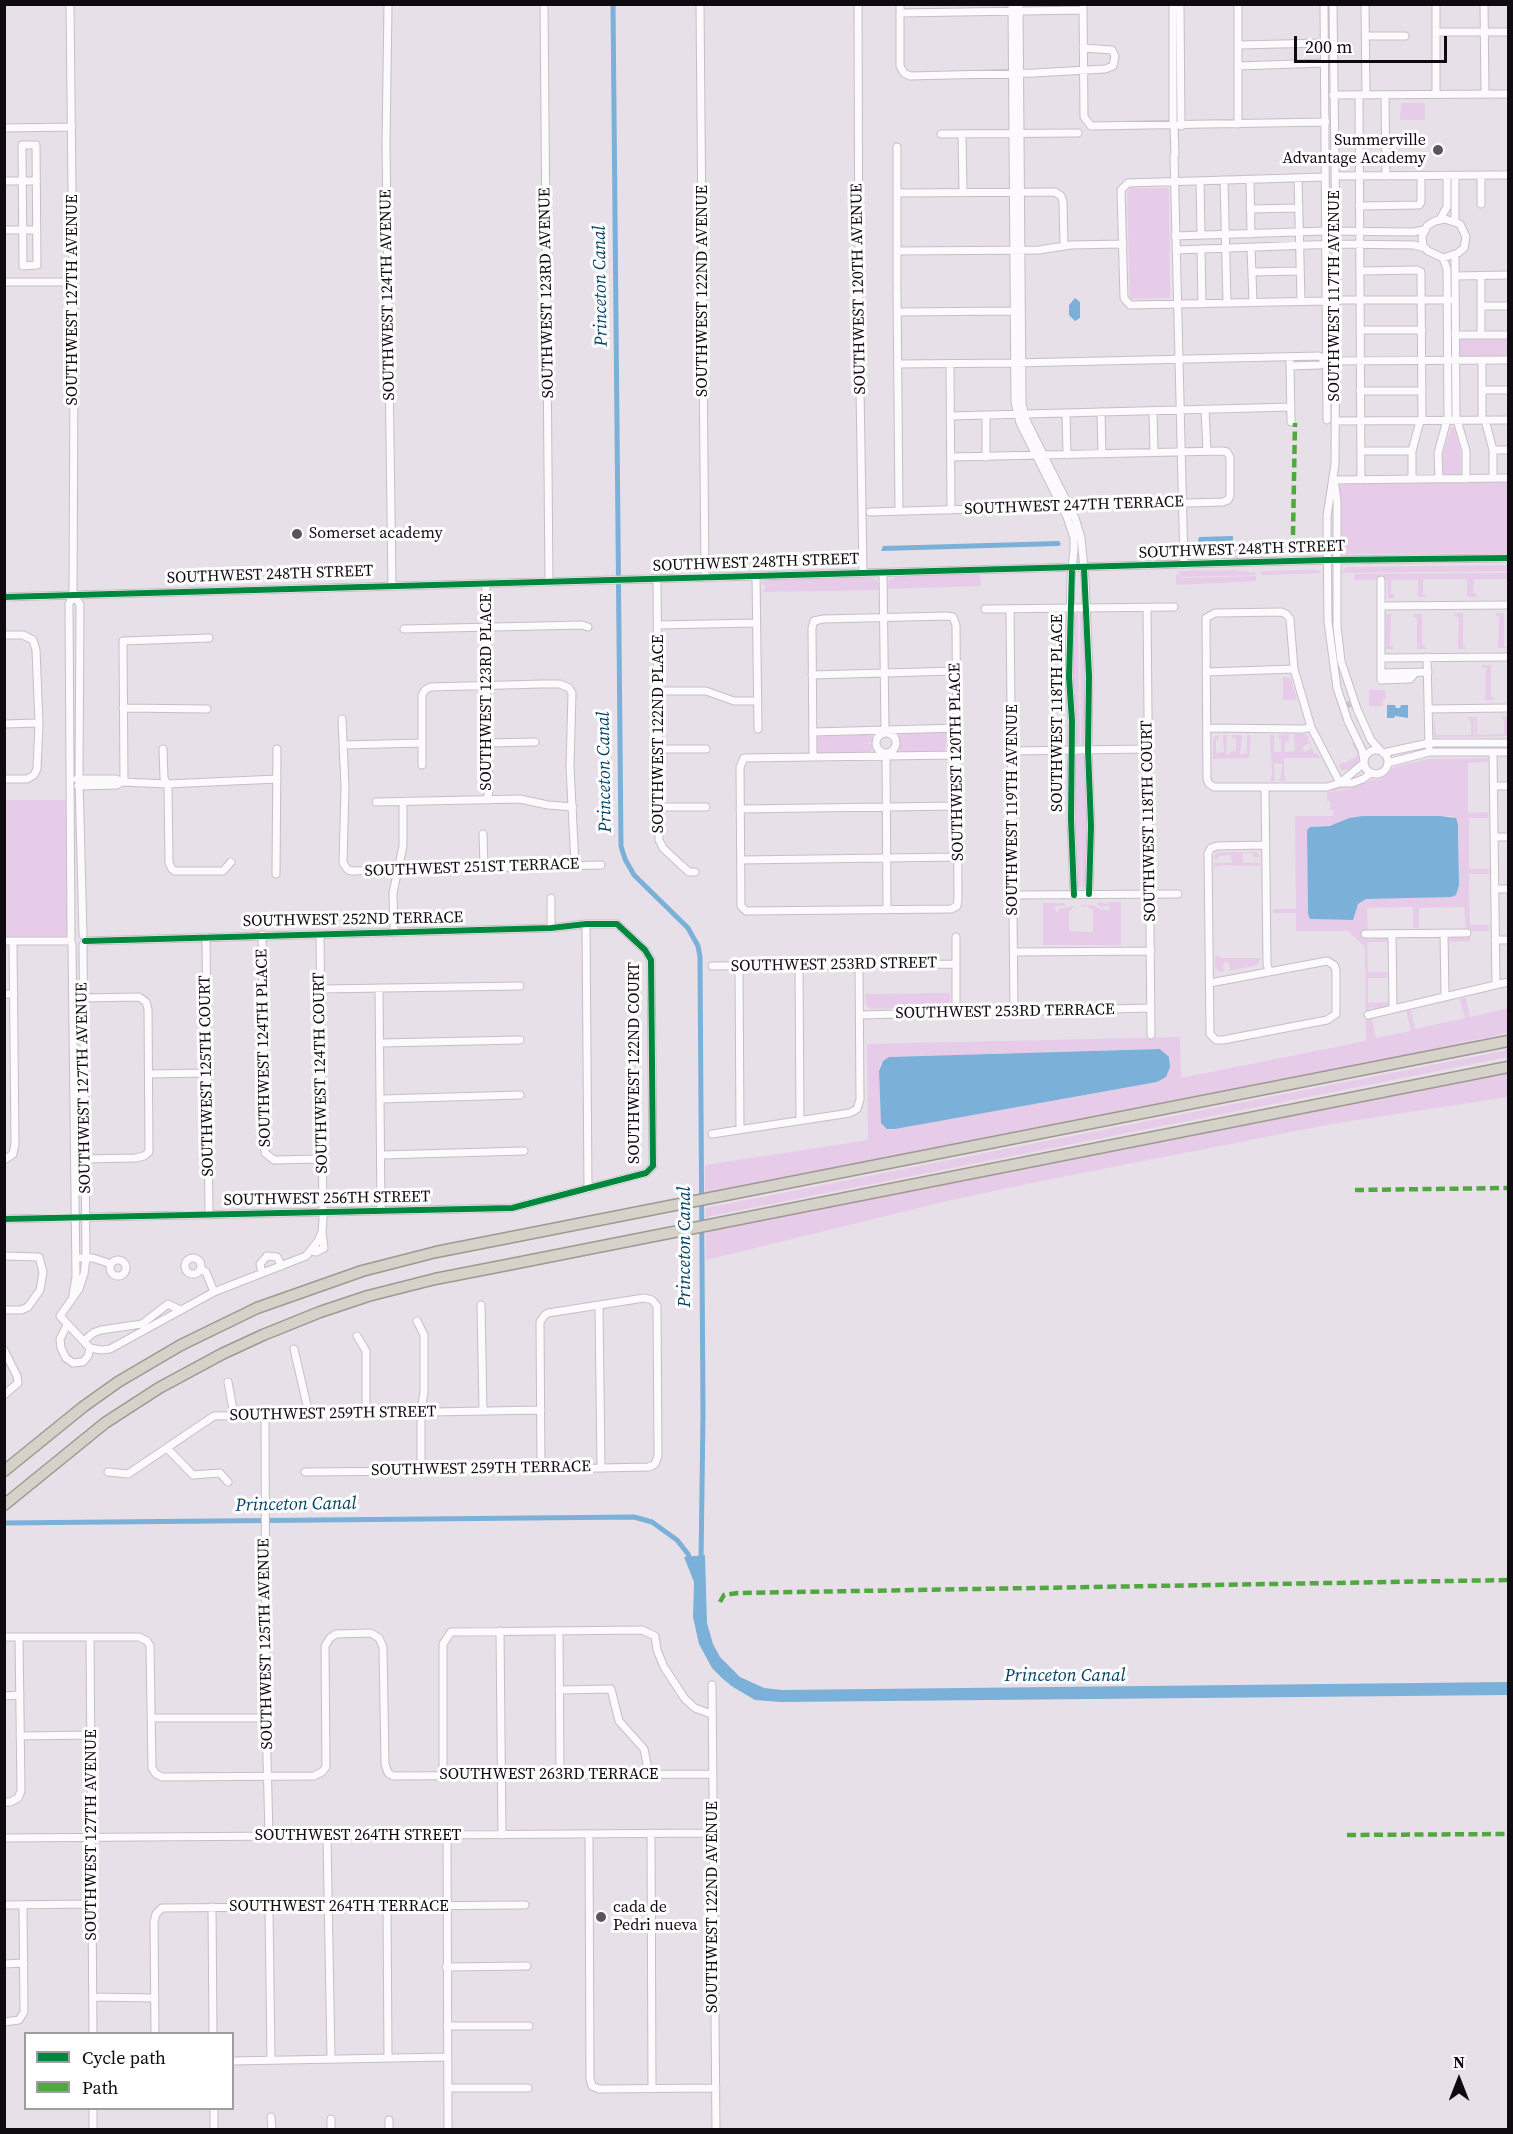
<!DOCTYPE html>
<style>
body{margin:0}
#map{position:relative;width:1513px;height:2134px;overflow:hidden;background:#e8e0e8;font-family:"Source Serif 4",serif}
canvas{display:block}
.frame{position:absolute;inset:0;border:6px solid #0f0a0f;pointer-events:none}
.legend{position:absolute;left:24px;top:2032px;width:210px;height:78px;box-sizing:border-box;background:#fff;border:2px solid #9f9d9f;margin:0;padding:8px 10px;list-style:none;font-size:18px;color:#0f0a0f}
.legend li{display:flex;align-items:center;gap:12px;height:30px}
.legend b{width:30px;border:2px solid #9f9d9f}
.north{position:absolute;left:1429px;top:2050px;width:60px;height:60px;-webkit-text-stroke:4px #fff;paint-order:stroke;rotate:0deg;font-size:16px;font-weight:700;line-height:24px;text-align:center;color:#0f0a0f}
.north::after{content:'';display:block;margin:auto;width:21px;height:27px;background:#0f0a0f;clip-path:polygon(50% 0,100% 100%,50% 72%,0 100%)}
.scale{position:absolute;left:1294px;top:36px;width:153px;height:27px;box-sizing:border-box;border:3px solid #0f0a0f;border-top:0;padding-left:8px;font-size:18px;line-height:21px;white-space:nowrap;color:#0f0a0f;-webkit-text-stroke:4px #fff;paint-order:stroke}
</style>
<div id="map">
<canvas width="1513" height="2134"></canvas>
<div class="frame"></div>
<ul class="legend">
<li><b style="height:8px;background:#00873e"></b>Cycle path</li>
<li><b style="height:8px;background:#51a841"></b>Path</li>
</ul>
<div class="north">N</div>
<div class="scale">200 m</div>
</div>
<script>
const c = document.querySelector('canvas').getContext('2d');
c.lineJoin = 'round';
function fill(path, color) { c.fillStyle = color; c.fill(path, 'evenodd'); }
const shape = rows => new Path2D(rows.map(r => 'M' + r).join(''));
function trace(path, color, width, dash) { c.strokeStyle = color; c.lineWidth = width; c.lineCap = dash ? 'butt' : 'round'; c.setLineDash(dash || []); c.stroke(path); }
function drawText(font, color, halo, rows, align = 'center') {
  c.font = font + ' "Source Serif 4",serif'; c.lineWidth = 6; c.setLineDash([]); c.textBaseline = 'middle'; c.strokeStyle = halo; c.fillStyle = color; for (const [text, x, y, turn = 0] of rows) {
    c.save(); c.translate(x, y); c.rotate((+turn || 0) * Math.PI / 180); c.textAlign = isNaN(turn) ? turn : align; if (halo) c.strokeText(text, 0, 0); c.fillText(text, 0, 0); c.restore();
  }
}
const green = shape([
 [1401,103,1425,103,1425,120,1400,120],
 [1130,188,1166,188,1169,190,1170,298,1132,299,1130,298,1127,194],
 [1462,339,1508,339,1508,356,1459,356,1458,342],
 [1451,427,1454,428,1460,449,1461,474,1443,474,1443,454],
 [1508,480,1508,553,1347,554,1342,552,1340,548,1339,485,1341,482],
 [1233,546,1237,547,1292,546,1290,553,1286,556,1239,558,1232,557],
 [1296,546,1324,547,1324,548,1318,555,1300,556,1296,549],
 [1508,565,1508,571,1340,573,1347,567],
 [1229,570,1255,572,1256,575,1182,577,1177,571],
 [1316,570,1322,573,1261,575,1262,571],
 [975,573,980,574,981,586,887,589,889,580,897,576],
 [1176,573,1182,578,1256,576,1256,581,1176,585],
 [1508,573,1508,579,1474,579,1473,593,1476,594,1477,597,1467,597,1467,579,1423,579,1423,595,1426,595,1426,597,1418,597,1418,580,1391,580,1391,594,1394,594,1394,598,1388,598,1387,580,1354,580,1354,574],
 [869,577,877,580,881,590,763,592,766,585,789,583,764,585,761,583,770,579],
 [1455,613,1463,613,1463,645,1465,646,1466,649,1458,649,1459,617,1455,616],
 [1496,613,1504,613,1504,646,1507,646,1507,648,1498,648,1499,616,1496,616],
 [1074,614,1078,614,1080,744,1075,745,1074,742,1075,720,1073,702,1072,659],
 [1080,614,1084,614,1084,641,1086,658,1085,745,1081,745],
 [1386,614,1391,614,1390,646,1393,646,1394,649,1386,649],
 [1414,614,1422,614,1422,645,1425,646,1426,649,1417,649,1417,617,1414,617],
 [1482,665,1491,665,1491,697,1494,697,1494,700,1485,700,1486,668,1482,668],
 [1283,676,1291,679,1297,700,1283,700],
 [1369,690,1385,690,1386,699,1383,699,1383,706,1369,706],
 [1508,716,1508,736,1475,737,1475,717,1477,717,1477,735,1504,734,1504,721,1501,717],
 [1434,717,1436,735,1471,735,1471,722,1468,717,1474,717,1474,737,1434,737],
 [950,730,954,734,952,752,949,750,949,740,947,740,944,753,903,753,899,750,898,736,902,731,917,731,919,733,919,731],
 [868,732,873,738,873,742,869,742,868,744,873,743,873,748,868,753,819,754,816,752,815,738,820,734],
 [1290,734,1288,741,1285,743,1285,752,1295,751,1294,734,1305,734,1310,738,1308,739,1311,745,1308,744,1302,747,1304,752,1311,749,1311,746,1315,754,1317,753,1320,758,1284,758,1284,774,1286,781,1279,781,1281,776,1282,764,1274,763,1275,781,1270,781,1272,774,1270,735,1274,735,1274,752,1281,752,1281,739,1279,739,1278,735],
 [1219,735,1219,738,1216,740,1216,753,1224,752,1223,735,1227,735,1226,754,1230,754,1230,752,1236,751,1236,739,1231,737,1231,735,1242,735,1240,754,1247,754,1247,735,1251,735,1249,758,1213,759,1213,740,1215,736],
 [1355,742,1359,754,1358,762,1355,767,1342,771,1338,765,1344,762,1345,763,1358,755,1352,744],
 [1076,755,1085,756,1085,784,1088,801,1086,887,1082,887,1081,785,1081,887,1076,887,1073,801],
 [1488,758,1488,762,1468,763,1468,813,1488,812,1488,818,1469,818,1469,869,1489,869,1489,874,1469,874,1469,890,1470,925,1489,925,1489,931,1470,931,1470,941,1450,942,1449,938,1466,928,1464,907,1419,908,1419,928,1413,928,1413,907,1367,908,1368,939,1373,940,1373,937,1387,938,1387,942,1367,942,1368,972,1387,972,1387,978,1368,978,1368,1003,1388,1002,1388,1006,1374,1010,1373,1007,1369,1008,1369,1011,1367,1012,1368,1016,1371,1018,1369,1019,1372,1019,1376,1038,1411,1031,1406,1011,1411,1010,1415,1029,1465,1018,1460,999,1466,998,1470,1017,1508,1008,1508,1033,1325,1072,705,1194,705,1165,868,1140,867,1044,1180,1037,1181,1078,1366,1041,1365,947,1348,931,1296,931,1296,913,1273,913,1273,909,1296,909,1295,816,1333,816,1333,810,1330,810,1330,801,1327,801,1327,792,1344,790,1356,786,1336,790,1332,791,1332,789,1383,778,1393,768,1401,765,1428,759],
 [1363,816,1453,816,1458,825,1459,836,1459,885,1454,896,1366,899,1358,904,1353,920,1310,919,1308,914,1307,829,1310,827,1333,825,1349,818],
 [1160,1049,1169,1057,1170,1067,1168,1073,1157,1082,895,1129,890,1130,881,1123,879,1071,880,1065,889,1057],
 [4,800,68,800,68,933,63,938,5,938],
 [1219,852,1256,852,1260,857,1254,857,1252,853,1243,853,1243,863,1260,863,1260,866,1221,865,1214,867,1214,863,1232,863,1231,855,1219,856,1218,859,1214,859,1215,854],
 [1099,902,1107,904,1108,902,1121,902,1121,945,1043,945,1043,903,1056,903,1057,904,1058,903,1064,903,1066,906,1054,906,1057,913,1059,909,1074,906,1069,912,1069,931,1093,932,1093,910,1087,906,1082,907,1082,905,1092,905,1100,909,1109,910,1109,905,1102,907,1097,905],
 [1215,956,1219,956,1221,958,1261,958,1261,959,1257,965,1228,971,1230,969,1228,962,1223,963,1224,970,1226,971,1219,972,1215,968],
 [950,993,950,1003,946,1007,870,1009,866,1005,865,994],
 [1508,1050,1508,1057,706,1217,706,1208],
 [1508,1073,1508,1097,1332,1124,1041,1181,947,1201,706,1260,706,1231]
]);
const water = shape([
 [1075,298,1080,302,1080,318,1075,321,1069,315,1069,305],
 [1233,536,1233,542,1199,543,1198,541,1199,537],
 [1059,541,1061,544,1059,546,881,551,883,546],
 [1387,705,1395,705,1396,708,1400,708,1401,705,1408,705,1408,718,1395,716,1394,718,1387,718],
 [1363,816,1440,816,1456,818,1458,825,1459,885,1456,895,1451,897,1366,899,1358,904,1353,920,1310,919,1308,914,1307,830,1310,827,1330,826,1349,818],
 [1160,1049,1169,1057,1170,1067,1166,1077,1157,1082,895,1129,887,1129,881,1123,879,1071,883,1061,889,1057],
 [705,1555,707,1623,713,1644,720,1657,740,1677,764,1688,782,1690,1508,1682,1508,1695,781,1702,755,1700,733,1687,723,1679,712,1668,699,1644,693,1617,694,1582,684,1557]
]);
const canal = shape([
 [613,4,621,846,625,859,634,875,688,928,698,946,700,957,703,1414,701,1561],
 [4,1523,634,1517,652,1522,677,1540,688,1554,691,1562]
]);
const minorTunnel = shape([
 [1346,702,1348,708]
]);
const minor = shape([
 [70,4,74,374,73,596,69,604,71,937],
 [388,4,386,145,392,585],
 [544,4,549,582],
 [700,4,705,578],
 [858,4,859,327,863,573],
 [900,4,900,66,904,73,910,76,1034,73,1105,69,1113,66,1115,56,1112,50,1083,48],
 [1012,4,1015,402,1020,423,1067,517,1074,538,1074,550,1071,577,1069,677,1072,721,1071,819,1074,895],
 [1019,4,1022,404,1026,420,1075,518,1081,538,1085,579,1089,670,1088,750,1091,826,1089,894],
 [1083,4,1084,117,1091,126,1326,122],
 [1173,4,1173,126],
 [1180,4,1181,126],
 [1238,4,1238,124],
 [1324,4,1327,420],
 [1333,4,1336,244,1335,464,1327,516,1328,622,1337,688,1348,721,1362,750,1364,761],
 [1365,4,1366,95],
 [1484,4,1485,94],
 [900,13,1083,10],
 [1436,32,1508,32],
 [1366,36,1405,36],
 [1238,45,1324,43],
 [1238,66,1324,63],
 [1436,94,1436,4],
 [1333,95,1508,94],
 [1359,95,1361,480],
 [1385,95,1386,176],
 [1174,126,1175,154],
 [4,128,72,127],
 [941,134,1078,133],
 [962,134,963,192],
 [22,145,36,145,37,265,23,266,22,145],
 [897,147,897,286],
 [1174,156,1184,564],
 [1335,176,1508,175],
 [1455,176,1455,221],
 [1481,176,1481,204],
 [1325,177,1128,183,1121,190,1124,298,1130,305,1326,301],
 [1298,178,1301,301],
 [1224,180,1227,303],
 [1250,180,1251,234],
 [4,181,36,181],
 [1200,181,1201,235],
 [897,193,1055,192,1061,196,1063,201,1064,246],
 [1359,206,1419,205,1421,202,1421,176],
 [1250,209,1299,208],
 [1440,219,1447,207,1447,176],
 [1445,219,1460,224,1466,237,1464,248,1458,253,1443,258,1428,251,1423,246,1422,237,1427,226,1435,221,1445,219],
 [4,230,36,230],
 [1175,236,1326,231,1413,232,1424,230],
 [1251,248,1253,302],
 [1201,249,1202,304],
 [1176,250,1336,244,1414,245,1425,248],
 [897,251,1039,250,1071,245,1123,244],
 [1455,256,1456,420],
 [1443,258,1447,269,1448,420],
 [1360,271,1417,270,1421,272,1422,421],
 [1252,272,1300,271],
 [1455,276,1508,275],
 [4,282,73,282],
 [897,290,899,511],
 [1335,300,1449,300],
 [1481,306,1508,306],
 [897,312,1014,311],
 [1360,330,1422,330],
 [1455,335,1508,335],
 [1481,335,1481,276],
 [1290,362,1291,422],
 [898,364,1015,363,1319,356,1327,361],
 [950,364,951,510],
 [1290,366,1320,365,1327,361,1508,360],
 [1482,390,1508,390],
 [1360,391,1422,391],
 [1205,410,1207,451],
 [1153,411,1154,452],
 [1101,412,1102,454],
 [1066,413,1067,455],
 [950,416,1291,407],
 [986,416,986,457],
 [1457,420,1466,451,1466,479],
 [1482,420,1482,360],
 [1485,420,1493,450,1493,478],
 [1335,421,1508,420],
 [1493,450,1508,450],
 [1361,451,1412,451],
 [1412,479,1412,451,1420,421],
 [1439,479,1438,453,1447,420],
 [1334,480,1508,478],
 [1335,486,1337,501,1337,627,1341,661,1357,709,1371,740,1381,751],
 [870,512,1223,502,1228,500,1230,496,1230,457,1227,452,1222,451,951,457],
 [883,573,885,732],
 [756,576,758,729],
 [657,579,659,840,663,848,681,865,689,872,695,872],
 [1381,580,1381,680,1410,679,1415,673],
 [486,584,486,685,489,790,487,800],
 [73,596,80,604,79,779,83,935],
 [4,597,1327,560,1508,558],
 [1381,606,1508,605],
 [1147,608,1151,1035],
 [985,609,1174,607],
 [1010,609,1014,1012],
 [1281,612,1286,614,1290,619,1294,669,1311,727,1340,783,1327,787,1214,787,1209,784,1207,779,1206,618,1215,613,1281,612],
 [658,625,756,623],
 [404,629,582,625,588,627],
 [4,635,23,635,33,640,36,650,39,723,37,769,34,775,27,779,4,779],
 [1427,657,1429,747],
 [1381,658,1508,657],
 [1206,672,1294,669],
 [1381,673,1428,672],
 [812,675,956,671],
 [659,691,706,691,734,701,757,701],
 [123,708,207,709],
 [1428,709,1508,708],
 [342,719,345,787,343,863,348,870,352,871,601,865],
 [4,724,39,723],
 [1207,728,1304,729,1311,727],
 [813,732,957,728],
 '876 743a10 10 0 1 1 20 0a10 10 0 1 1-20 0Z',
 [488,743,535,742],
 [343,745,422,743],
 [163,749,164,778,168,787,169,863,172,869,175,871,223,871,231,862],
 [659,749,706,749],
 '1364 762a12 12 0 1 1 24 0a12 12 0 1 1-24 0Z',
 [1012,751,1148,749],
 [1493,752,1496,985],
 [1383,753,1429,743,1508,743],
 [886,754,887,910],
 [813,756,812,628,814,621,823,619,947,616,953,617,956,625,958,898,957,906,951,909,746,911,741,906,740,767,744,758,957,755],
 [1364,763,1340,783,1352,783,1363,779,1371,773],
 [1388,763,1429,752,1508,752],
 [422,765,422,695,425,690,430,687,542,684,560,684,569,688,572,693,570,767,575,865],
 [77,779,116,779,122,782,167,784,277,779],
 [124,781,123,641,209,638],
 [78,786,117,785,122,782],
 [1494,786,1508,786],
 [1265,788,1267,964,1269,971],
 [376,802,520,799,548,805,573,807],
 [660,807,706,807],
 [740,809,957,806],
 [483,834,484,868],
 [1494,837,1508,837],
 [741,860,958,857],
 [276,874,277,749],
 [1495,889,1508,889],
 [1013,895,1178,894],
 [551,898,551,928],
 [586,924,588,1189],
 [394,932,393,893,403,846,403,802],
 [1444,933,1445,997],
 [1365,934,1467,933],
 [1392,934,1393,1009],
 [262,935,265,1153,274,1160,322,1159],
 [206,937,209,1215],
 [956,937,956,1013],
 [1495,940,1508,940],
 [4,941,71,941],
 [72,944,76,1277,73,1295],
 [83,945,86,1258,84,1274,79,1289,60,1316,90,1348],
 [1014,952,1151,951],
 [712,966,956,964],
 [739,966,740,1130],
 [799,966,800,1120],
 [1210,983,1327,961,1334,965,1336,970,1336,1014,1327,1020,1223,1040,1216,1040,1210,1034,1208,853,1211,848,1217,846,1266,845],
 [379,988,381,1211],
 [320,989,520,986],
 [4,994,14,994],
 [79,998,139,997,146,1002,148,1009,149,1152,144,1156,136,1158,81,1159],
 [860,1015,1151,1008],
 [1368,1015,1508,982],
 [380,1043,520,1040],
 [149,1074,207,1073],
 [381,1099,520,1095],
 [712,1134,850,1113,857,1109,860,1100,859,965],
 [382,1155,524,1151],
 [4,1160,13,1154,15,1144,13,941],
 [4,1219,512,1208,646,1173,653,1166,651,960,645,950,617,924,586,924,551,928,85,941],
 [311,1251,316,1252,324,1248,322,1232],
 [4,1256,39,1257,43,1272,40,1290,28,1307,21,1310,4,1310],
 [81,1258,93,1258,111,1264],
 '185 1266a8 8 0 1 1 16 0a8 8 0 1 1-16 0Z',
 '110 1268a8 8 0 1 1 16 0a8 8 0 1 1-16 0Z',
 [200,1269,206,1272,214,1292],
 [262,1273,260,1264,267,1256,277,1257,282,1266],
 [481,1305,483,1411],
 [599,1305,601,1468],
 [417,1321,424,1335,424,1392,421,1412,421,1471],
 [67,1325,60,1339,61,1348,66,1358,73,1363,83,1362,88,1356,90,1348],
 [357,1336,366,1351,366,1413],
 [84,1341,93,1333,101,1330,142,1324,168,1304,180,1310],
 [90,1348,101,1350,110,1349,214,1292,306,1256,318,1241,322,1232,323,1219,320,934],
 [294,1349,309,1414],
 [4,1350,17,1376,18,1383,4,1395],
 [228,1382,234,1415],
 [265,1415,266,1718,269,1836],
 [167,1448,193,1475,220,1473,228,1482],
 [108,1472,128,1474,214,1416,541,1410],
 [305,1472,421,1471,601,1468,649,1467,655,1464,658,1456,657,1306,652,1300,644,1298,548,1313,544,1316,540,1322,541,1469],
 [500,1631,502,1835],
 [559,1631,560,1774],
 [4,1637,139,1637,147,1641,150,1646,152,1768,156,1774,162,1777,314,1776,322,1772,326,1767,325,1646,330,1638,336,1634,371,1633,379,1638,383,1647,385,1764,388,1773,393,1776,712,1774],
 [90,1637,93,2034],
 [712,1685,716,2130],
 [559,1690,611,1689,619,1721,644,1749,649,1774],
 [4,1696,20,1695],
 [151,1718,266,1718],
 [20,1736,91,1735],
 [443,1775,443,1644,451,1632,642,1630,655,1636,657,1650,664,1667,685,1699,695,1708,711,1714],
 [4,1802,10,1802,18,1798,21,1791,19,1637],
 [651,1833,652,2088],
 [589,1834,590,2079,592,2086,599,2089,716,2088],
 [447,1835,448,2130],
 [327,1836,331,2059],
 [4,1838,712,1833],
 [4,1905,92,1904],
 [212,1907,213,2034],
 [269,1907,271,2060],
 [387,1907,388,2058],
 [4,1964,24,1963],
 [446,1967,527,1966],
 [93,1997,155,1998],
 [4,2022,19,2020,24,2012,23,1905],
 [447,2026,529,2026],
 [155,2034,154,1922,156,1914,162,1908,525,1905],
 [232,2061,447,2057],
 [448,2088,528,2088],
 [214,2108,214,2130],
 [271,2117,272,2130],
 [93,2130,93,2108],
 [331,2130,331,2119],
 [389,2130,389,2120]
]);
const highway = shape([
 [4,1471,83,1407,118,1382,181,1345,257,1308,362,1271,436,1252,1508,1041],
 [4,1505,105,1423,159,1388,222,1354,263,1335,320,1312,368,1296,435,1279,512,1264,1508,1067]
]);
const quiet = shape([
 [1293,535,1295,423],
 [1355,1190,1508,1188],
 [720,1602,724,1595,738,1593,1508,1580],
 [1347,1835,1508,1834]
]);
const cycleway = shape([
 [1072,568,1069,677,1072,721,1071,819,1074,895],
 [1084,568,1089,676,1088,750,1091,826,1089,894],
 [4,597,1327,560,1508,558],
 [4,1219,512,1208,646,1173,653,1166,651,960,645,950,617,924,586,924,551,928,85,941]
]);
const markers = [
 [1438,150,6,"#5b555b"],
 [297,534,6,"#5b555b"],
 [601,1917,6,"#5b555b"]
];
const poiNames = [
 ["Summerville",1426,141,"right"],
 ["Advantage Academy",1426,159,"right"],
 ["Somerset academy",309,534],
 ["cada de",613,1908],
 ["Pedri nueva",613,1926]
];
const streetNames = [
 ["SOUTHWEST 120TH AVENUE",859,289,-91],
 ["SOUTHWEST 122ND AVENUE",703,291,-90],
 ["SOUTHWEST 123RD AVENUE",547,293,-91],
 ["SOUTHWEST 124TH AVENUE",388,295,-91],
 ["SOUTHWEST 117TH AVENUE",1335,296,-90],
 ["SOUTHWEST 127TH AVENUE",73,300,-90],
 ["SOUTHWEST 247TH TERRACE",1074,506,-2],
 ["SOUTHWEST 248TH STREET",1242,550,-2],
 ["SOUTHWEST 248TH STREET",756,563,-2],
 ["SOUTHWEST 248TH STREET",270,575,-2],
 ["SOUTHWEST 123RD PLACE",487,692,-90],
 ["SOUTHWEST 118TH PLACE",1058,713,-90],
 ["SOUTHWEST 122ND PLACE",659,734,-90],
 ["SOUTHWEST 120TH PLACE",957,762,-91],
 ["SOUTHWEST 119TH AVENUE",1013,810,-90],
 ["SOUTHWEST 118TH COURT",1149,821,-91],
 ["SOUTHWEST 251ST TERRACE",472,868,-2],
 ["SOUTHWEST 252ND TERRACE",353,920,-1],
 ["SOUTHWEST 253RD STREET",834,965,-1],
 ["SOUTHWEST 253RD TERRACE",1005,1012,-1],
 ["SOUTHWEST 124TH PLACE",264,1048,-91],
 ["SOUTHWEST 122ND COURT",635,1063,-90],
 ["SOUTHWEST 124TH COURT",321,1073,-91],
 ["SOUTHWEST 125TH COURT",207,1076,-91],
 ["SOUTHWEST 127TH AVENUE",84,1088,-91],
 ["SOUTHWEST 256TH STREET",327,1199,-1],
 ["SOUTHWEST 259TH STREET",333,1414,-1],
 ["SOUTHWEST 259TH TERRACE",481,1469,-1],
 ["SOUTHWEST 125TH AVENUE",266,1644,-91],
 ["SOUTHWEST 263RD TERRACE",549,1775],
 ["SOUTHWEST 127TH AVENUE",92,1835,-90],
 ["SOUTHWEST 264TH STREET",358,1836],
 ["SOUTHWEST 264TH TERRACE",339,1907],
 ["SOUTHWEST 122ND AVENUE",713,1907,-90]
];
const waterNames = [
 ["Princeton Canal",601,286,-91],
 ["Princeton Canal",605,772,-91],
 ["Princeton Canal",685,1247,-90],
 ["Princeton Canal",296,1505,-1],
 ["Princeton Canal",1065,1676]
];
fill(green, '#e6cce8');
fill(water, '#7bb0d8');
trace(canal, '#7bb0d8', 5);
trace(minorTunnel, '#c7c0c7', 7, [7, 3.5]);
trace(minor, '#c5bfc5', 9);
trace(highway, '#9e9891', 13);
trace(minor, '#fcfafc', 7);
trace(highway, '#d5d2c9', 10);
trace(quiet, '#51a841', 4.5, [9, 4.5]);
trace(cycleway, '#00873e', 6);
for (const [x, y, r, color] of markers) { const dot = new Path2D(); dot.arc(x, y, r, 0, 2 * Math.PI); c.fillStyle = color; c.fill(dot); trace(dot, '#fff', 2); }
drawText('16px', '#0f0a0f', '#fff', poiNames, 'left');
drawText('16px', '#0f0a0f', '#fff', streetNames);
drawText('italic 18px', '#004265', '#fff', waterNames);
</script>
